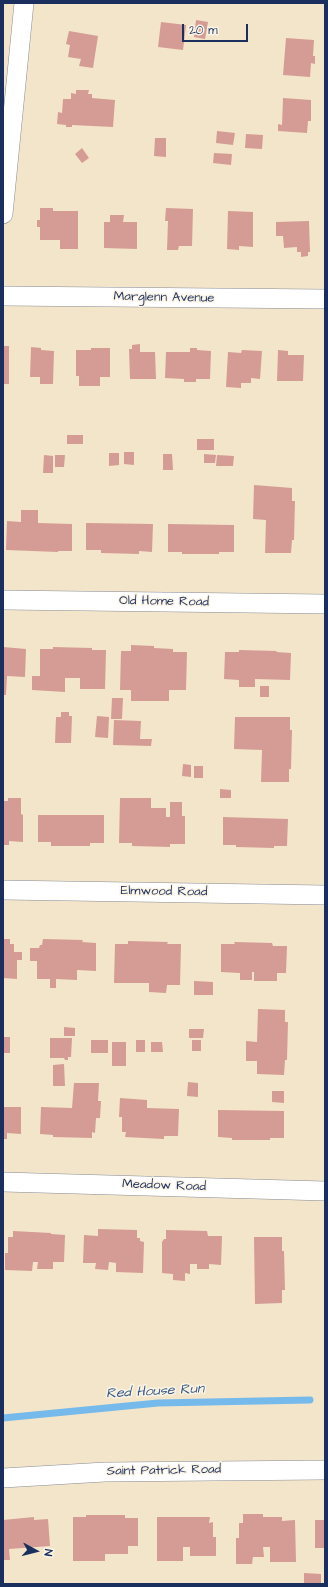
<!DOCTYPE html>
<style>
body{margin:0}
#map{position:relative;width:328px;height:1587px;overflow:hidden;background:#f3e5ca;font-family:"Architects Daughter",sans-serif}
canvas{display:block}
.frame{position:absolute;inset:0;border:4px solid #1b2f5e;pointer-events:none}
.north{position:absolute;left:16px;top:1531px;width:40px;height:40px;-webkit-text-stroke:3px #fcf5e5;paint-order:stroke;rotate:97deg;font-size:11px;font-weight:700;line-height:16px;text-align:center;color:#1b2f5e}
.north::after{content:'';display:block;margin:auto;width:14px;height:18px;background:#1b2f5e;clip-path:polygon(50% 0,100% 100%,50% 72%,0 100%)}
.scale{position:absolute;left:182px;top:24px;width:66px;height:18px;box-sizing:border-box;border:2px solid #1b2f5e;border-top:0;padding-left:5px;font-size:12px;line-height:14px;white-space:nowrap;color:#1b2f5e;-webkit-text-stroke:3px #fcf5e5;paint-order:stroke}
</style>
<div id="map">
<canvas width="328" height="1587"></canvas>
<div class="frame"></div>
<div class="north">N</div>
<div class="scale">20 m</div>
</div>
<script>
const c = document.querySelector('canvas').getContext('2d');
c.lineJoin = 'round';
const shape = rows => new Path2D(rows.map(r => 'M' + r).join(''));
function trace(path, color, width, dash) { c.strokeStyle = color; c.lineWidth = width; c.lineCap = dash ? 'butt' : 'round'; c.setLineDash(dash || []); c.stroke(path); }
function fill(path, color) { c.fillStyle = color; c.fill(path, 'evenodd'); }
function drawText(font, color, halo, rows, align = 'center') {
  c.font = font + ' "Architects Daughter",sans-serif'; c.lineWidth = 3; c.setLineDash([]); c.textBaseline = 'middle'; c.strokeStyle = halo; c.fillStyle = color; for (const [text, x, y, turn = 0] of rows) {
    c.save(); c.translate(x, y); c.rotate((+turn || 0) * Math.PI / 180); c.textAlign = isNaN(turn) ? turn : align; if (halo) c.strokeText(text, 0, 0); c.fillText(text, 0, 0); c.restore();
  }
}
const stream = shape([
 [3,1418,158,1403,310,1400]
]);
const building = shape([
 [196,20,208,22,205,39,194,37],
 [161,22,186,25,183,50,158,47],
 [69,31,98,36,93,68,79,66,81,59,68,57,70,45,66,44],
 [286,38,314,40,313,56,315,56,315,64,311,63,310,77,283,75],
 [76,90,89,90,88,94,92,94,92,98,115,100,113,127,72,125,72,127,66,127,66,125,57,124,58,112,62,113,63,99,71,99,71,93,76,94],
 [283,98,311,100,311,121,308,121,307,133,278,131,278,124,282,125],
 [217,131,235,133,233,145,216,143],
 [246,134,263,135,262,149,245,148],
 [155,138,166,138,166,157,154,156],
 [82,148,89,158,82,163,75,154],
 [214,153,232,154,231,165,213,163],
 [40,208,53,208,53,211,78,211,78,249,60,249,60,240,40,240,40,227,37,227,37,220,40,220],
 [166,208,193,209,192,246,179,246,178,250,167,250,168,221,165,221],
 [228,211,253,212,253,247,239,246,239,250,227,249],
 [110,215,124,215,123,222,137,222,137,249,104,248,104,222,110,222],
 [309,221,310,252,308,252,308,256,301,257,301,252,297,252,297,247,284,248,283,236,276,236,276,222],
 [140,344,140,352,155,352,156,379,130,379,129,349,132,349,132,345],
 [3,346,9,346,9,384,3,384],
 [31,347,41,348,41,350,54,351,53,384,40,384,40,377,30,377],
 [91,348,110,348,110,377,100,377,100,386,79,386,79,376,76,376,76,350,91,350],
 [190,348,197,348,197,350,211,351,210,379,196,379,196,382,184,382,184,379,165,378,166,352,190,352],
 [242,350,262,351,260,379,251,378,251,383,241,383,241,388,226,387,228,352,241,353],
 [278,350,288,351,288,355,304,355,303,381,277,381],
 [67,435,83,435,83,444,67,444],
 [197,439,214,439,214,450,197,450],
 [124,452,134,452,134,465,124,464],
 [109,453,119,453,119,465,109,466],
 [163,454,172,454,173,470,163,470],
 [204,454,216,455,215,463,204,463],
 [44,455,53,456,53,473,43,473],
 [55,455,65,455,64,467,55,467],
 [217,455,234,456,233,466,216,466],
 [254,485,292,488,292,501,295,501,294,540,292,540,291,553,265,553,266,520,253,519],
 [21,510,38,510,38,523,72,524,72,551,58,551,58,552,6,550,7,521,21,522],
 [86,523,153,524,152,552,139,551,139,554,101,553,101,550,86,550],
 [168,524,234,525,234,552,219,552,219,554,182,554,182,552,168,552],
 [131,645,154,646,154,648,173,649,173,652,187,652,186,690,169,690,169,701,131,701,131,690,120,690,121,651,131,651],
 [3,647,26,649,25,677,7,676,6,695,3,695],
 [53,647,92,648,92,650,106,650,105,689,80,689,80,678,65,678,65,692,32,690,32,676,40,676,40,649,53,649],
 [239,650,277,651,276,652,291,653,290,680,255,679,255,687,239,687,239,680,224,679,225,652,239,652],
 [260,686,269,686,269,697,260,697],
 [112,698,123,698,122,719,111,719],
 [61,712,69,712,69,716,72,716,71,743,55,743,56,717,61,717],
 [97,716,109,717,108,738,95,737],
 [235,717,290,717,290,730,292,730,291,769,289,769,289,782,261,782,262,750,234,749],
 [114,720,141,721,140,739,152,739,151,746,113,745],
 [183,764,191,765,191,777,182,776],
 [194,766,203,766,203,778,194,778],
 [220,789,231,790,231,798,220,798],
 [8,798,21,798,21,814,23,815,23,842,9,841,9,845,3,845,3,801,8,801],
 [120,798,151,798,151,808,166,808,166,817,170,817,170,802,182,802,182,816,185,816,185,844,170,844,170,847,132,846,132,843,119,843],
 [38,815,104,815,104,843,90,843,90,846,51,846,51,842,38,842],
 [223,817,288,819,287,846,274,846,274,848,236,847,236,845,223,845],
 [3,939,10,939,10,944,14,944,14,952,22,952,22,960,17,960,17,979,3,978],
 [43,939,83,940,82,942,96,943,96,971,77,970,77,980,56,979,56,988,50,988,50,979,37,979,37,961,30,961,30,948,39,948,40,945,42,945],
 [128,941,168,942,167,944,181,944,180,985,167,985,166,993,149,992,149,983,114,983,115,944,128,944],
 [234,942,272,943,273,946,287,946,286,973,277,973,277,981,254,981,254,972,252,972,252,980,240,980,240,973,221,972,221,944,235,944],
 [194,981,213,982,213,995,194,995],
 [258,1009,285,1010,285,1022,288,1022,287,1060,285,1060,284,1075,257,1074,257,1061,246,1061,246,1041,257,1042],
 [64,1027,75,1028,75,1036,64,1036],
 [189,1029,204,1029,203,1038,189,1038],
 [3,1037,10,1037,10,1053,3,1053],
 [50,1038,72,1038,71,1057,68,1057,68,1060,65,1060,64,1058,50,1058],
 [91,1040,108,1040,108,1053,91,1053],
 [136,1040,145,1040,145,1052,136,1052],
 [192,1040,201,1040,201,1051,192,1051],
 [112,1042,126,1042,126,1066,112,1066],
 [151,1042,162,1042,163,1052,151,1052],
 [64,1064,65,1086,53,1086,53,1065],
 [188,1082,198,1083,198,1097,187,1096],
 [74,1083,99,1083,98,1101,101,1101,100,1118,96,1118,95,1133,92,1132,92,1138,53,1137,53,1135,40,1134,41,1107,72,1108],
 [272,1091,284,1091,284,1103,272,1102],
 [120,1098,147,1100,147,1108,179,1109,178,1136,164,1136,164,1139,125,1137,126,1132,122,1132,122,1117,119,1117],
 [3,1107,21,1107,21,1134,7,1133,7,1139,3,1139],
 [218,1110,284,1111,284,1138,270,1138,270,1140,232,1140,232,1138,218,1137],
 [98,1229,137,1230,137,1238,140,1238,140,1241,144,1242,143,1273,116,1272,116,1263,109,1262,108,1270,95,1269,96,1263,83,1263,84,1235,98,1236],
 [166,1230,207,1231,208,1236,222,1236,221,1265,209,1264,209,1269,197,1269,197,1264,190,1264,190,1274,185,1273,185,1281,173,1280,173,1274,162,1273,162,1242,164,1239,166,1239],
 [13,1231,51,1233,51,1234,65,1235,64,1262,53,1262,53,1269,37,1269,38,1262,33,1262,32,1271,5,1270,5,1253,8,1253,8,1237,13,1237],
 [254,1237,282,1237,282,1251,284,1251,285,1290,282,1290,282,1303,255,1304],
 [243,1514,263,1514,263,1517,282,1517,282,1521,295,1520,296,1562,270,1562,270,1547,263,1547,264,1557,253,1557,252,1564,236,1564,236,1538,239,1538,239,1523,243,1523],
 [86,1515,125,1515,125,1518,138,1518,138,1546,128,1546,128,1554,105,1554,105,1561,73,1561,73,1517,86,1517],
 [34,1517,34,1520,48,1519,50,1546,9,1549,10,1560,3,1560,3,1520],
 [157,1517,210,1517,209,1523,213,1522,213,1537,216,1537,216,1556,190,1556,190,1547,183,1547,183,1561,157,1561],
 [315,1520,325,1520,325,1548,315,1548],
 [304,1573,321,1574,321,1584,304,1584]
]);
const street = shape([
 [3,214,24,3],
 [3,296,325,299],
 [3,600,325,604],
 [3,890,325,895],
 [3,1182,325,1191],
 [3,1478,105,1472,325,1470]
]);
const streetNames = [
 ["Marglenn Avenue",164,298,1],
 ["Old Home Road",164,602,1],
 ["Elmwood Road",164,892,1],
 ["Meadow Road",164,1186,2],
 ["Saint Patrick Road",164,1471,-1]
];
const waterNames = [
 ["Red House Run",155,1392,-3]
];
trace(stream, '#76baec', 7);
fill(building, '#d49c94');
trace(street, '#878a94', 20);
trace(street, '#fff', 19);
drawText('13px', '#1b2f5e', '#fcf5e5', streetNames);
drawText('italic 14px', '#365989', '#fcf5e5', waterNames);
</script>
